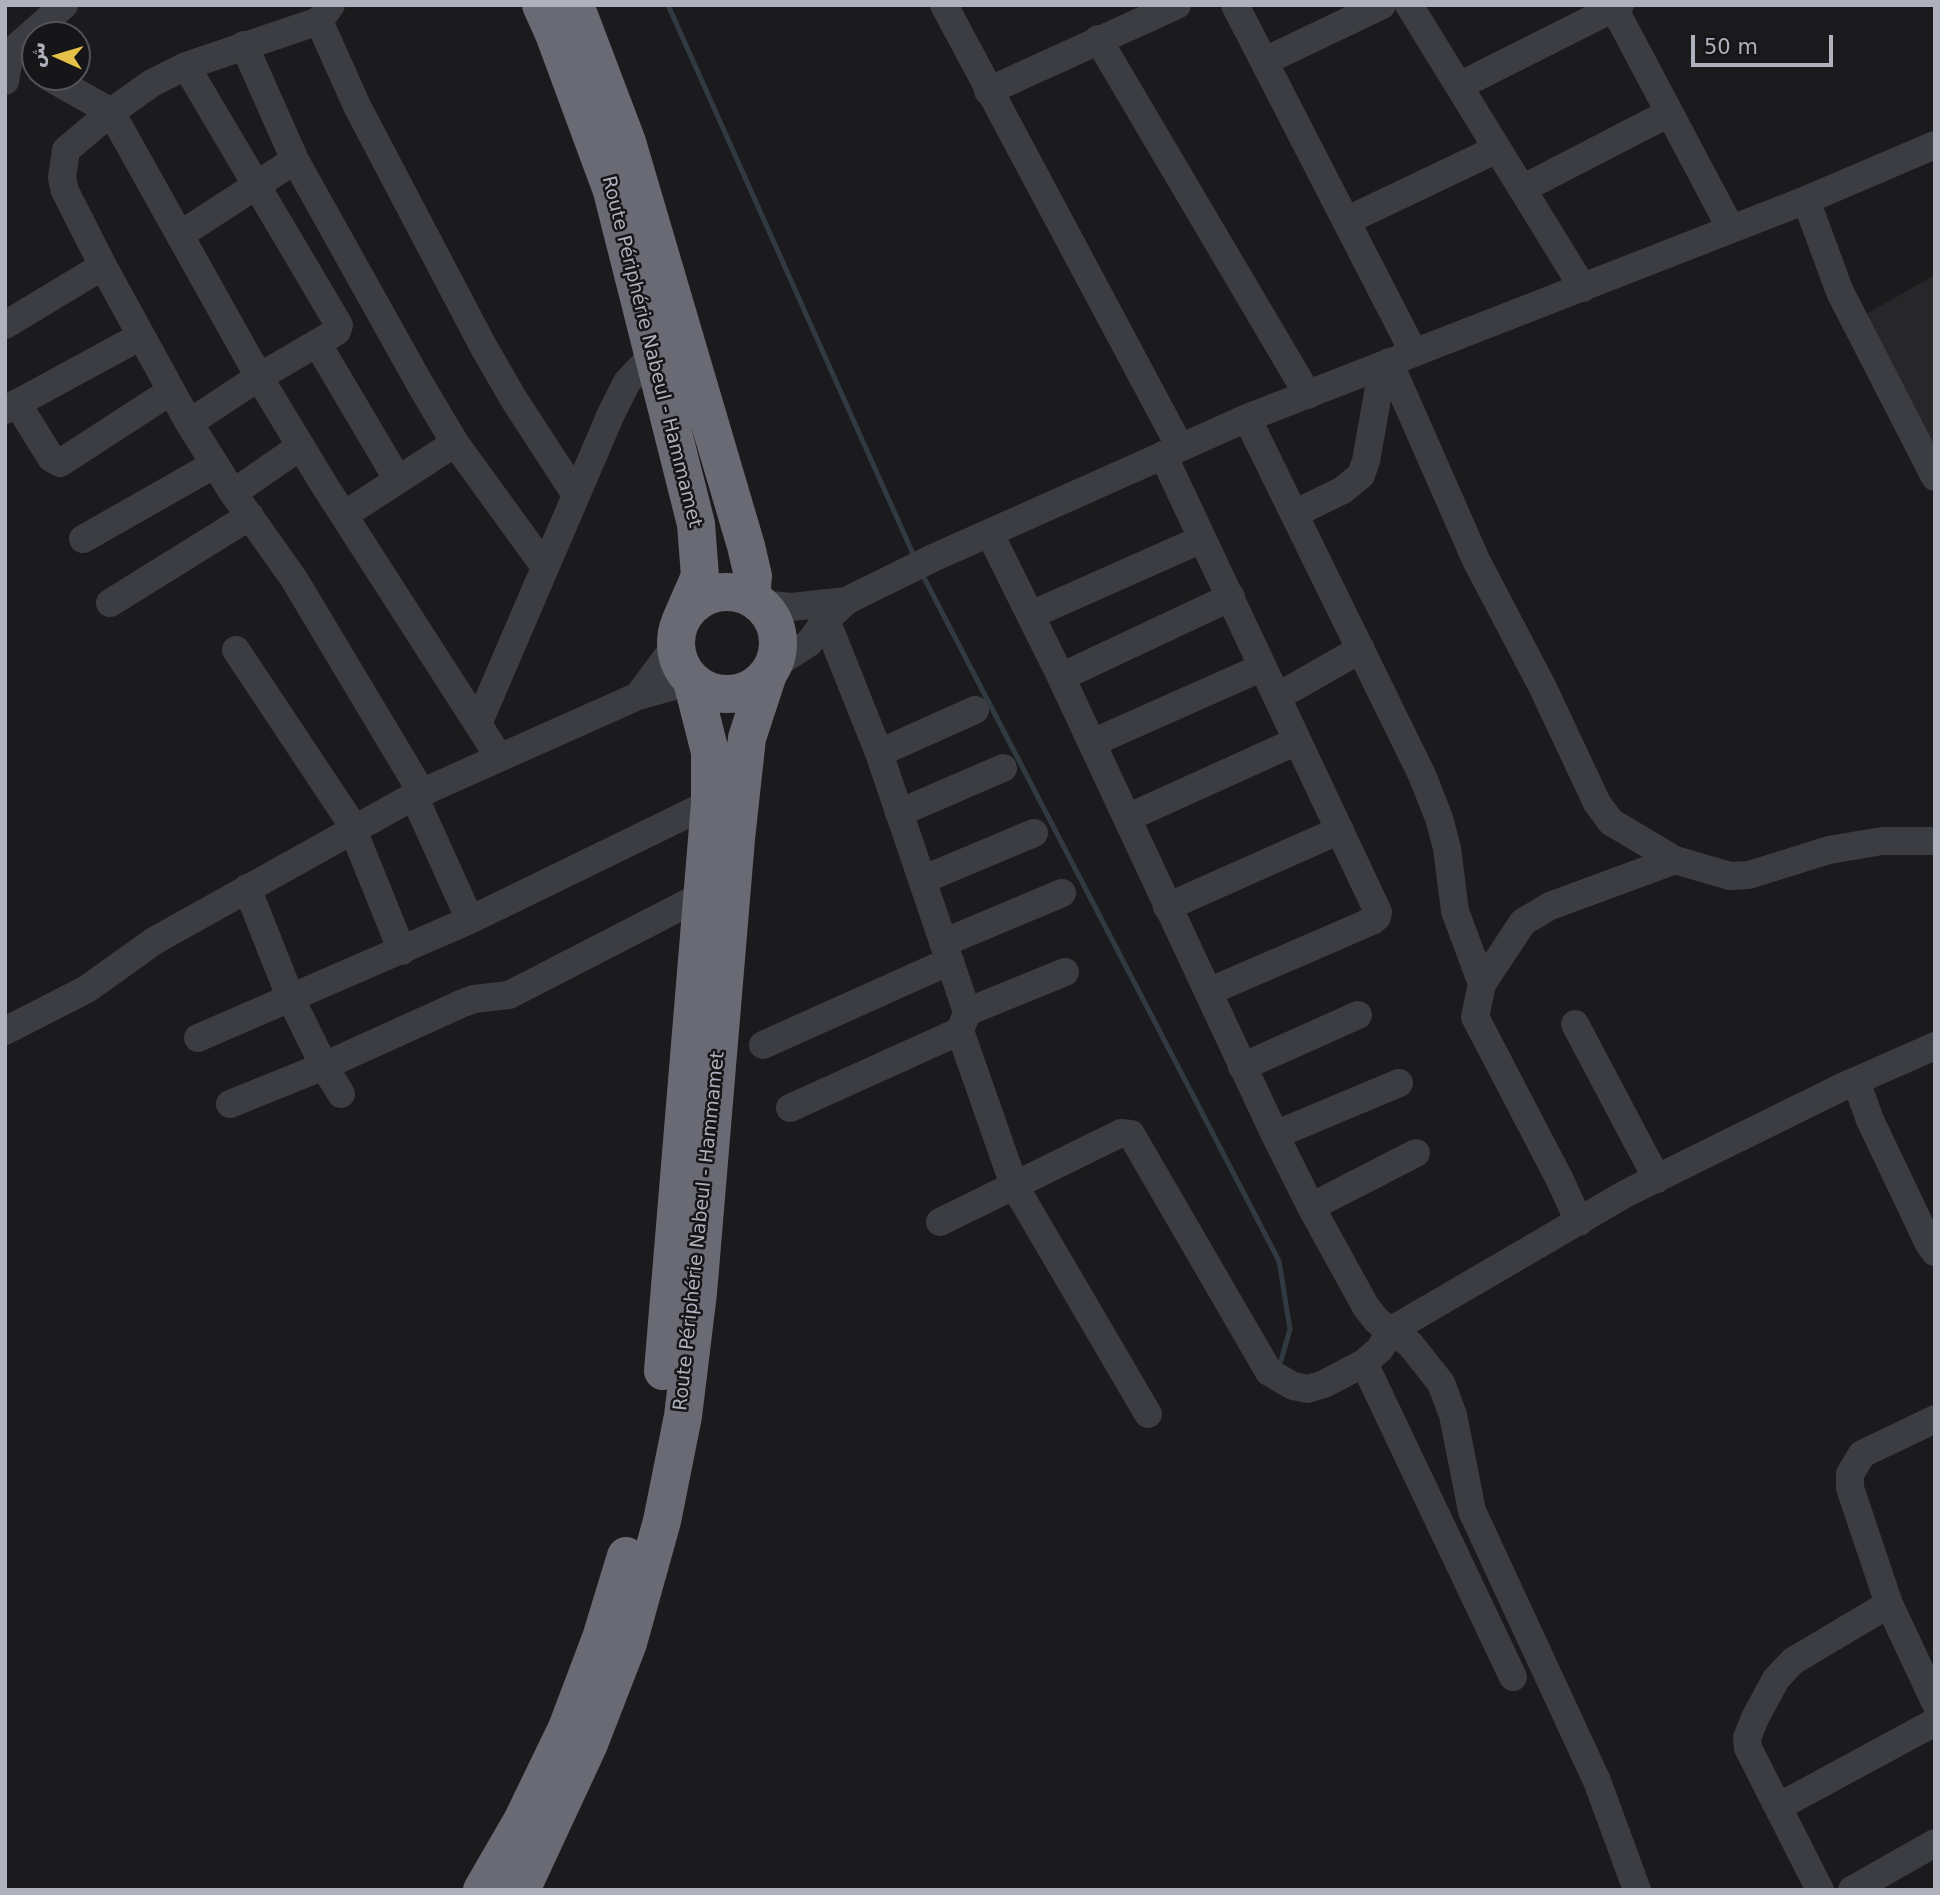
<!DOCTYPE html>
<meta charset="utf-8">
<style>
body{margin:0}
#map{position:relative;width:1940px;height:1895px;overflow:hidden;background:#1b1b1d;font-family:"DejaVu Sans","Noto Naskh Arabic",sans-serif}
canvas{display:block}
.frame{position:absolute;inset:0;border:7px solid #afb1bc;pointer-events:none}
.north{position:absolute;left:21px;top:21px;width:70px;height:70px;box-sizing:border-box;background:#161618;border:2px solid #53545a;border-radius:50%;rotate:274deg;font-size:19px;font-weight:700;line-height:28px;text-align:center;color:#afb1bc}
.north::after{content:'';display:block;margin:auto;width:24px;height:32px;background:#e6c14a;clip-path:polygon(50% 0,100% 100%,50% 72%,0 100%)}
.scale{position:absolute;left:1691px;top:35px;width:142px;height:32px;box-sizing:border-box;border:4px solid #afb1bc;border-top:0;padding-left:9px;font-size:21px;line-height:24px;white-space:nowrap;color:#afb1bc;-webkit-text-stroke:5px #161618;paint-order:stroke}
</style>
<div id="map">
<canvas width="1940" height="1895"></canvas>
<div class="frame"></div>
<div class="north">ش</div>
<div class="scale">50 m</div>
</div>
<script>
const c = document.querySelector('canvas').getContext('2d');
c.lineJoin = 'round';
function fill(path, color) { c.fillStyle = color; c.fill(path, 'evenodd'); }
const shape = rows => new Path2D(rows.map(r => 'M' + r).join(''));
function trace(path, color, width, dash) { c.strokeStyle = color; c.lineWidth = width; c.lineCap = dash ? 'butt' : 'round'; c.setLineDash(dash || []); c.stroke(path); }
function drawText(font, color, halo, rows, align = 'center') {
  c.font = font + ' "DejaVu Sans",sans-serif'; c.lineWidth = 5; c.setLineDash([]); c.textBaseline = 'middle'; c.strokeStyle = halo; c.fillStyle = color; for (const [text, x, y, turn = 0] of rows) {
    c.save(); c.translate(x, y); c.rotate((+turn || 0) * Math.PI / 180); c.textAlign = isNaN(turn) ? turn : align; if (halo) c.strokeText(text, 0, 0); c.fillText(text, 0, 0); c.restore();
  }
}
const built = shape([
 [1935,275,1935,489,1845,326]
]);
const stream = shape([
 [668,5,914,556],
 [921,572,1279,1261,1290,1329,1281,1361]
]);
const minor = shape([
 [331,5,319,21,186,66,152,83,111,112,66,150,62,178,65,191,103,266,189,423,233,493,294,579,422,793],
 [944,5,1180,447],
 [1235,5,1414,353],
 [1409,5,1583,288],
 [1614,8,1731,229],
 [319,21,357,106,482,344,513,398,576,495],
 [1098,39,1308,395],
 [244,45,295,160,420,384,455,443,545,567],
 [1265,61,1382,5],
 [186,66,339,325,337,331,331,335,259,377,189,423],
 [49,77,111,112,259,377,323,483,499,757],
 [5,81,10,53,64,5],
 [1459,86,1620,5],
 [988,91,1177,5],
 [1522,189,1669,113],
 [1806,200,1840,292,1935,477],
 [1348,220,1497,149],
 [180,235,295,160],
 [5,325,103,266],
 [317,343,398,480],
 [1389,362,1476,560,1543,688,1597,803,1611,822,1675,860,1730,876,1749,875,1829,850,1882,841,1935,841],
 [17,403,51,458,60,463,171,391],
 [5,410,141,336],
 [1247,418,1422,775,1439,818,1447,848,1455,911,1482,984,1475,1017,1560,1180,1579,1222],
 [1163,455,1378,912,1377,917,1372,921,1208,992],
 [233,493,301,446],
 [1294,514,1343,490,1361,475,1366,461,1383,365],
 [344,515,455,443],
 [990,534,1061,677,1275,1135,1311,1207,1366,1307,1377,1321,1410,1344,1441,1383,1453,1415,1472,1511,1597,1781,1637,1890],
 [83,539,215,464],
 [110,603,250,516],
 [760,604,792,607,846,601],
 [1031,615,1202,539],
 [826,620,879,753,967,1012,960,1031,1014,1185,1148,1414],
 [236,650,355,829],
 [773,666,809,643,826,620,846,601,933,558,1247,418,1806,200,1935,145],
 [1061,677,1231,597],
 [638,696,675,646],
 [1277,697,1361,649],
 [478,724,611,414,627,382,655,353],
 [1092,743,1263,667],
 [879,753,975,710],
 [414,796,470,920],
 [899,813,1003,768],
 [1127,818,1297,741],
 [353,830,402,951],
 [922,880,1034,833],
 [247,888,291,999,324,1066,341,1094],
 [1167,907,1340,830],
 [943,943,1062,893],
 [1482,984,1523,922,1550,906,1675,860],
 [967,1012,1065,972],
 [1575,1024,1657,1179],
 [5,1031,87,989,154,941,414,796,638,696,692,681],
 [198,1038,470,920,710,803],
 [763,1045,950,961],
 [1242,1067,1358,1015],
 [1856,1081,1870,1120,1929,1244,1935,1252],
 [230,1104,324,1066,463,1003,474,999,509,995,703,895],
 [790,1108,960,1031],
 [1275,1135,1399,1083],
 [1311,1207,1416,1153],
 [940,1222,1121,1133,1131,1134,1269,1372,1293,1386,1308,1389,1324,1384,1364,1363,1380,1349,1390,1331,1625,1194,1842,1087,1935,1046],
 [1364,1363,1513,1677],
 [1935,1419,1862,1454,1850,1474,1850,1488,1889,1604,1935,1702],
 [1778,1807,1935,1722],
 [1820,1890,1748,1748,1747,1738,1755,1718,1776,1679,1793,1661,1889,1604],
 [1852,1890,1935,1843]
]);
const highway = shape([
 [541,5,554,34,612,191,696,524,700,576,680,622],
 [575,5,627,142,746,546,753,576,751,597],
 '676 643a51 51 0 1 1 102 0a51 51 0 1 1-102 0Z',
 [663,1371,710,803,710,752,692,681],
 [482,1890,522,1821,567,1728,601,1638,626,1556],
 [521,1890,588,1746,628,1643,662,1521,683,1416,698,1293,736,839,747,738,768,674]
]);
const streetNames = [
 ["Route Périphérie Nabeul - Hammamet",651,352,76],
 ["Route Périphérie Nabeul - Hammamet",700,1231,-84]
];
fill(built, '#27272a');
trace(stream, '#313941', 5);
trace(minor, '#3c3d42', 28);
trace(highway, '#696a73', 38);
drawText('19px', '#afb1bc', '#161618', streetNames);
</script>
